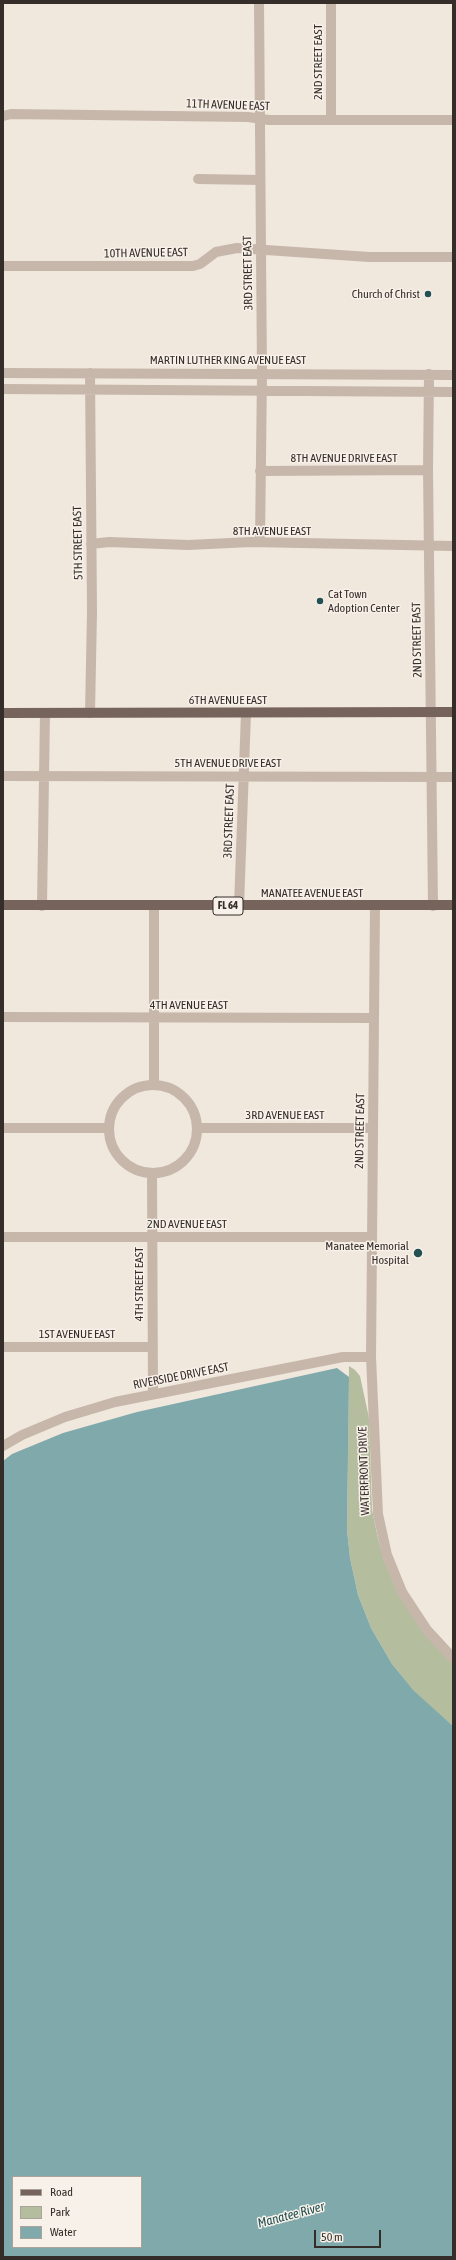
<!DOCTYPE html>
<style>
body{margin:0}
#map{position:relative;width:456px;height:2260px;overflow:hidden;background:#f0e7dd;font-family:"Asap Condensed",sans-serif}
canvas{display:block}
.frame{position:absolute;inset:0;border:4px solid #352d29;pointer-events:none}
.legend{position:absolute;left:12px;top:2176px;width:130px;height:72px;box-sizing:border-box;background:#f8f1e9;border:1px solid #aaa39c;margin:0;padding:5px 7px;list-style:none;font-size:12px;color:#352d29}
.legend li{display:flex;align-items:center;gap:8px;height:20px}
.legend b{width:20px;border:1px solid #aaa39c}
.scale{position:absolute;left:314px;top:2230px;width:67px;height:18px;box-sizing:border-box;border:2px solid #352d29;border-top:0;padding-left:5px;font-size:12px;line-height:14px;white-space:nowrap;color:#352d29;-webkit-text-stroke:3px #f8f1e9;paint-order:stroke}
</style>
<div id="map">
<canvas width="456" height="2260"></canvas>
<div class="frame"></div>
<ul class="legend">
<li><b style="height:5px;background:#76645c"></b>Road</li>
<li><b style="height:11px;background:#b4be9f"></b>Park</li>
<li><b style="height:11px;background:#7fa9ab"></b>Water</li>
</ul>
<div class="scale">50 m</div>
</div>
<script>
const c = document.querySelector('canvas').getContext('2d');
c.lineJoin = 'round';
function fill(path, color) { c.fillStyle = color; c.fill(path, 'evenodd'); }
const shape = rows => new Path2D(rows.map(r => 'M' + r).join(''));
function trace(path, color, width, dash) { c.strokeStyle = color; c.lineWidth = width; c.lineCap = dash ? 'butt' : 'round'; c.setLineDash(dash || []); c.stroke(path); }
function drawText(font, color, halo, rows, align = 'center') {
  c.font = font + ' "Asap Condensed",sans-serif'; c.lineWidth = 3; c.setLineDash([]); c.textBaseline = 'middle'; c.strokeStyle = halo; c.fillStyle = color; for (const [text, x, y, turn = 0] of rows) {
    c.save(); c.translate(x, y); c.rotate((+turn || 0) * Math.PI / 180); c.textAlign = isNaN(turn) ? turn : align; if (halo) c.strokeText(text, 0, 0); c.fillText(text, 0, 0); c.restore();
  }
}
const green = shape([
 [349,1366,355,1370,360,1376,369,1418,372,1510,378,1538,384,1561,453,1663,453,1726,416,1694,392,1664,371,1628,358,1595,350,1558,347,1530]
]);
const water = shape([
 [337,1368,349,1377,347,1530,350,1558,358,1595,371,1628,392,1664,414,1691,453,1726,453,2257,3,2257,3,1461,12,1454,63,1433,137,1412],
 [13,2177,141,2177,141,2247,13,2247]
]);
const minor = shape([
 [259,3,262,374,260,542],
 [331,3,331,120],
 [3,116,11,114,248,117,269,120,453,120],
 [198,179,260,180],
 [3,266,193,266,200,264,216,252,237,248,369,257,453,257],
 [3,373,453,375],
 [429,374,428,470,433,906],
 [3,389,453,392],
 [260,471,428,470],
 [91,544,109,542,188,545,251,542,453,546],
 [90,713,92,612,90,373],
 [3,776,453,777],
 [42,906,45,713],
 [239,906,246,713],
 [375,906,371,1357,378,1514,387,1555,402,1592,427,1630,453,1658],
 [3,1017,374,1018],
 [154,1084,154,906],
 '109 1129a44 44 0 1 1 88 0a44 44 0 1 1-88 0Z',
 [3,1128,108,1128],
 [198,1128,373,1128],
 [152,1173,153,1394],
 [3,1237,372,1237],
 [3,1347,152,1347],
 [3,1446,22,1435,65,1417,115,1402,343,1357,371,1357]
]);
const major = shape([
 [3,713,453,712],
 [3,905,453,905]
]);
const markers = [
 [428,294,4,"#225053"],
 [320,601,4,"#225053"],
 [418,1253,5,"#225053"]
];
const shields = [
 [228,906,30]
];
const shieldNames = [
 ["FL 64",228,906]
];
const streetNames = [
 ["2ND STREET EAST",318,62,-90],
 ["11TH AVENUE EAST",228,105,2],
 ["10TH AVENUE EAST",146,253,-1],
 ["3RD STREET EAST",248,273,-91],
 ["MARTIN LUTHER KING AVENUE EAST",228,360],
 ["8TH AVENUE DRIVE EAST",344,458],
 ["8TH AVENUE EAST",272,531],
 ["5TH STREET EAST",78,543,-91],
 ["2ND STREET EAST",417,640,-91],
 ["6TH AVENUE EAST",228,700],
 ["5TH AVENUE DRIVE EAST",228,763],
 ["3RD STREET EAST",229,821,-88],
 ["MANATEE AVENUE EAST",312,893],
 ["4TH AVENUE EAST",189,1005],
 ["3RD AVENUE EAST",285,1115],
 ["2ND STREET EAST",360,1131,-89],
 ["2ND AVENUE EAST",187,1224],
 ["4TH STREET EAST",139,1284,-90],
 ["1ST AVENUE EAST",77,1334],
 ["RIVERSIDE DRIVE EAST",181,1376,-11],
 ["WATERFRONT DRIVE",364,1471,-92]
];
const poiNames = [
 ["Church of Christ",420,294],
 ["Cat Town",328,594,"left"],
 ["Adoption Center",328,608,"left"],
 ["Manatee Memorial",409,1246],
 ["Hospital",409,1260]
];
const waterNames = [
 ["Manatee River",291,2215,-15]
];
fill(green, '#b4be9f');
fill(water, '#7fa9ab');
trace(minor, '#c7b7aa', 10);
trace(major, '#76645c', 10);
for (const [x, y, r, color] of markers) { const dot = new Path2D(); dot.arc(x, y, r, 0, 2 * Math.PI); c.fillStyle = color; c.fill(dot); trace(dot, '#f8f1e9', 1.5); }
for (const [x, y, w] of shields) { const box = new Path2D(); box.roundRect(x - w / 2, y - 9, w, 18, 3); c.fillStyle = '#f8f1e9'; c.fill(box); trace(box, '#352d29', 1); }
drawText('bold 11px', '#352d29', null, shieldNames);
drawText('12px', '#352d29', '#f8f1e9', streetNames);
drawText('12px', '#352d29', '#f8f1e9', poiNames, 'right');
drawText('italic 13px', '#225053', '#f8f1e9', waterNames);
</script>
